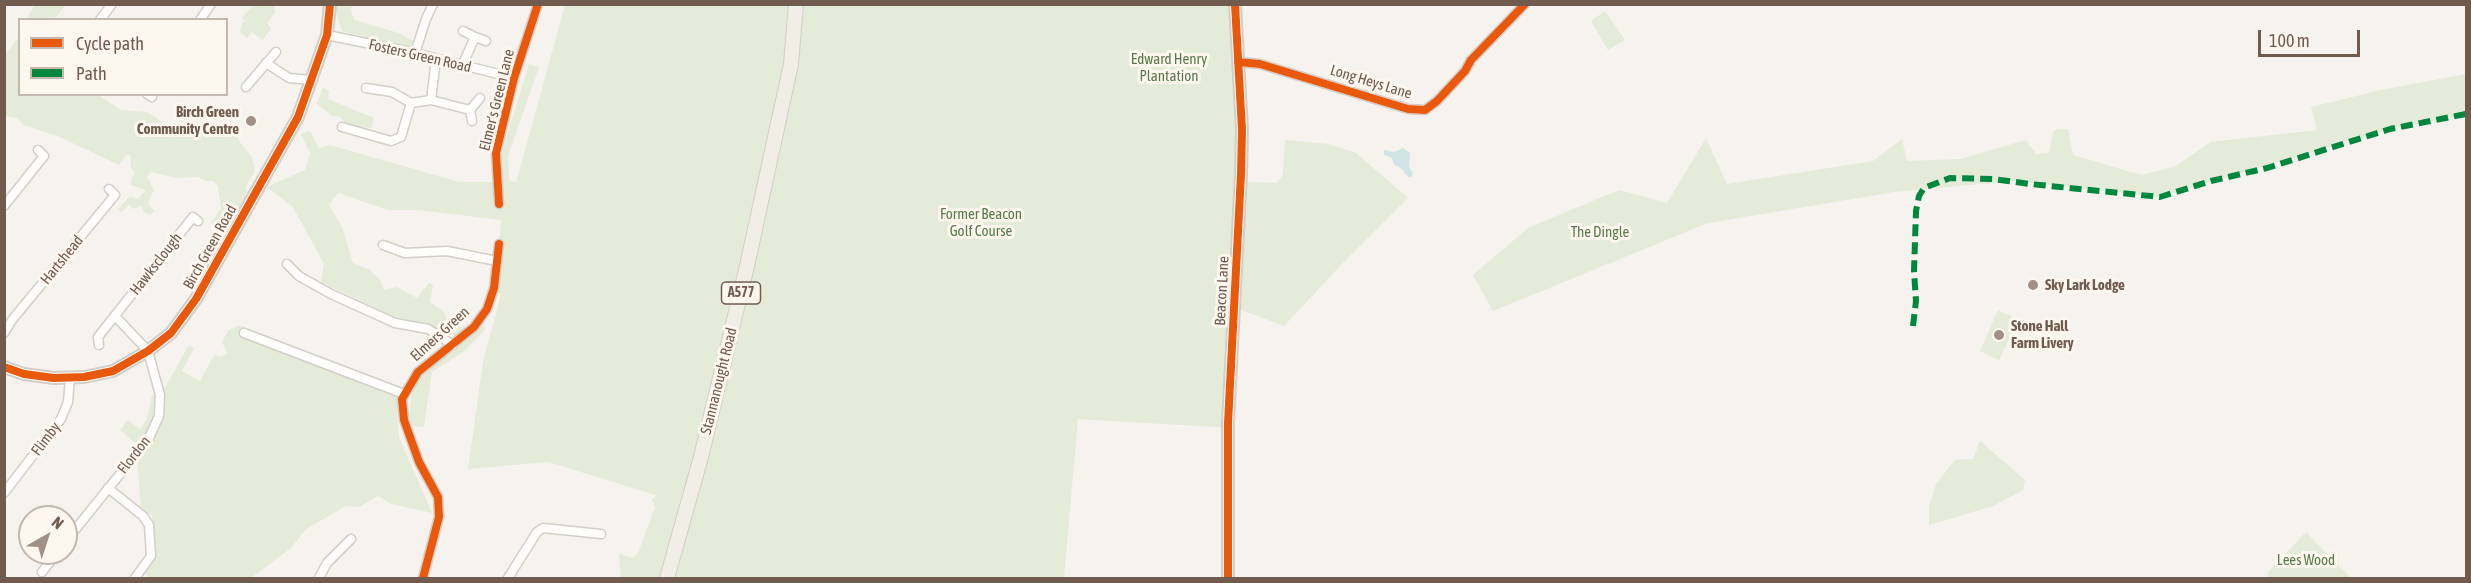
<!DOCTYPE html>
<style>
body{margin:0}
#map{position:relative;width:2471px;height:583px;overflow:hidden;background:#f6f2ed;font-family:"Asap Condensed",sans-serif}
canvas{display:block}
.frame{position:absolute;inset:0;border:6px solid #715b4f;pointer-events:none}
.legend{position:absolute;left:18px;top:18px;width:210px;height:78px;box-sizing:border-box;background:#fdf7ef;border:2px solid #c5b9af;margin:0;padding:8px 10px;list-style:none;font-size:18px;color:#715b4f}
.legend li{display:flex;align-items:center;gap:12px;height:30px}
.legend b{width:30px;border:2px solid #c5b9af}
.north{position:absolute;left:18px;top:505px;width:60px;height:60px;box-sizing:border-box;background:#fdf7ef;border:2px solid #c5b9af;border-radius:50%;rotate:39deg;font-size:16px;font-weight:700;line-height:24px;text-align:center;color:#715b4f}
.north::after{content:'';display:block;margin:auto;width:21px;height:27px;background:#a09086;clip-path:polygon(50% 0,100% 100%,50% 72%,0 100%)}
.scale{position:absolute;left:2258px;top:30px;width:102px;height:27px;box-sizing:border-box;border:3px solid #715b4f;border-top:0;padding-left:8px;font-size:18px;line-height:21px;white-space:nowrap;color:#715b4f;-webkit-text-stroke:4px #fdf7ef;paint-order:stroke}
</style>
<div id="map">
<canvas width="2471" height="583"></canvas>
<div class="frame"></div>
<ul class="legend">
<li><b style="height:8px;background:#e8590c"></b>Cycle path</li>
<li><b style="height:8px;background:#00873e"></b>Path</li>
</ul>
<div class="north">N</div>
<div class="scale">100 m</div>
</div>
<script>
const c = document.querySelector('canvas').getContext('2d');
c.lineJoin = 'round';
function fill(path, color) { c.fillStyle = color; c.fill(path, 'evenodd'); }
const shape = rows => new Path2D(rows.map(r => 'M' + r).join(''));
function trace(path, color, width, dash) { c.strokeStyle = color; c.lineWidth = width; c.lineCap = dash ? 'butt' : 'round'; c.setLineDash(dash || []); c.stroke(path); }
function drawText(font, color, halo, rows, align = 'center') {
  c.font = font + ' "Asap Condensed",sans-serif'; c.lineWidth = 6; c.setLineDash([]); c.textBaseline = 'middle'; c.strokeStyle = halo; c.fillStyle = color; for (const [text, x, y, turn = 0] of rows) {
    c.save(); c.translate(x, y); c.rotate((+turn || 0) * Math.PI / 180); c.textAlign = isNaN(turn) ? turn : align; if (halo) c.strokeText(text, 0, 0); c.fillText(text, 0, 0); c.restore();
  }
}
const green = shape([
 [254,4,265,5,266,7,266,5,274,5,275,13,267,23,271,29,262,40,252,32,247,38,240,32,242,23,245,21,242,18],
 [34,5,34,4,66,5,54,19,27,19],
 [336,5,352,5,351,11,354,20,399,33,415,42,410,48,342,31,335,10],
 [565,5,1233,5,1238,129,1232,428,1078,419,1064,578,621,578,619,554,632,558,638,553,655,507,652,500,656,495,548,462,468,469,483,362,501,294,496,292,501,220,418,210,388,210,338,193,329,205,342,227,353,263,370,270,380,280,384,290,397,287,417,298,429,283,433,285,430,302,444,312,448,321,467,329,475,318,486,329,463,352,432,372,424,427,408,425,412,392,417,378,414,370,446,347,460,340,453,334,426,324,395,317,321,282,324,264,293,207,267,187,305,170,310,153,301,134,310,131,319,148,330,145,459,182,494,182,500,178,500,158,529,64,539,67,508,156,509,180,516,183],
 [1605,11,1625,40,1608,50,1591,21],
 [19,37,20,94,98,95,121,110,147,112,167,125,220,126,236,131,239,141,252,157,255,171,245,188,251,196,217,256,206,251,218,230,211,223,221,208,218,186,213,181,206,181,199,177,178,178,150,172,147,177,154,190,148,203,154,211,150,215,144,212,141,206,133,209,129,205,121,213,118,209,130,196,138,199,146,190,131,185,132,178,135,173,131,168,130,155,126,155,119,165,60,137,24,125,17,118,5,116,4,56],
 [2466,74,2466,115,2395,128,2160,197,2013,181,1894,192,1708,223,1493,311,1473,275,1528,228,1619,190,1667,203,1706,138,1727,184,1873,161,1902,139,1907,161,1960,159,2026,140,2036,154,2049,153,2054,130,2068,129,2073,155,2141,175,2174,167,2211,142,2317,130,2311,107,2381,90],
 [323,87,329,91,328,99,374,118,371,128,346,124,340,117,332,116,317,104],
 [1285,140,1329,144,1356,153,1408,198,1340,266,1284,326,1239,309,1247,182,1277,183,1283,174],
 [1998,310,2018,320,1999,360,1980,351],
 [239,325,399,395,397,414,399,437,432,513,391,504,378,496,359,507,346,506,306,529,291,548,251,578,150,578,144,573,155,554,152,516,141,507,136,444,120,430,128,420,140,429,147,419,152,395,166,386,188,346,194,348,182,371,200,381,214,355,222,357,227,353,222,342,228,331],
 [1980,441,2025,480,2023,490,1993,506,1929,525,1929,507,1936,484,1955,460,1973,459],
 [2306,532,2351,578,2267,578,2268,572]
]);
const water = shape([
 [1403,148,1410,153,1409,167,1413,173,1411,177,1408,177,1402,169,1394,164,1392,158,1384,155,1384,150,1394,152]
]);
const minor = shape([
 [100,20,112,4],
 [200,20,211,4],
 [327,35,415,53,514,78],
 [475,37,486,41],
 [415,53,426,19,433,4],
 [1238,62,1260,64,1408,109,1425,110,1437,101,1465,71,1471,60,1525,4],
 [266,63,289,78,311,80],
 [462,66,475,37,463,31],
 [246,87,276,52],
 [366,88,392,92,411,103],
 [147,94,152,97],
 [431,100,470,110],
 [472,121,470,110,480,98],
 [342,127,391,141,401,137,411,103,431,100,436,59],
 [499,204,496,153,514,78,538,4],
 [4,206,44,156,38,150],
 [383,245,405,253,447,251,497,261],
 [287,264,299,276,331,294,395,323,428,329,453,345],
 [4,333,12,320,115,195,109,189],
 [244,333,404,394],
 [99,345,98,337,193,217,198,221],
 [108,488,143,516,149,525,151,556,135,578],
 [4,493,61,419,68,402,70,378],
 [66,541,149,438,159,416,160,395,148,351,115,316],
 [42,572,57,553],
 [319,578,327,563,351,539],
 [423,578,439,517,438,497,419,462,404,420,402,399,418,372,474,327,487,309,494,288,499,244],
 [508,578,537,532,543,528,601,534]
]);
const tertiary = shape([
 [4,367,24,374,54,378,84,377,113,371,148,351,171,333,196,299,298,117,327,35,330,4],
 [1228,578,1228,423,1241,174,1242,130,1235,4]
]);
const primary = shape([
 [667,578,701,457,747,266,791,64,796,4]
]);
const quiet = shape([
 [1913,326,1916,301,1914,271,1916,211,1919,196,1924,188,1950,178,1993,179,2030,184,2160,197,2211,181,2267,168,2390,129,2466,114]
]);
const cycleway = shape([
 [1238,62,1260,64,1408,109,1425,110,1437,101,1465,71,1471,60,1525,4],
 [499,204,496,153,514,78,538,4],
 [4,367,24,374,54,378,84,377,113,371,148,351,171,333,196,299,298,117,327,35,330,4],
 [423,578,439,517,438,497,419,462,404,420,402,399,418,372,474,327,487,309,494,288,499,244],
 [1228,578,1228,423,1241,174,1242,130,1235,4]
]);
const markers = [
 [251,121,6,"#a09086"],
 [2033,285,6,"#a09086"],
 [1999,335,6,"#a09086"]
];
const shields = [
 [741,293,39]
];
const shieldNames = [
 ["A577",741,293]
];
const streetNames = [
 ["Fosters Green Road",420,56,13],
 ["Long Heys Lane",1371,82,17],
 ["Elmer's Green Lane",497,100,-76],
 ["Birch Green Road",210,247,-61],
 ["Hartshead",62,260,-51],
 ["Hawksclough",156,264,-52],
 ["Beacon Lane",1222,291,-87],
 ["Elmers Green",440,334,-42],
 ["Stannanought Road",719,381,-76],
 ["Flimby",46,439,-53],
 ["Flordon",134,455,-52]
];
const parkNames = [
 ["Edward Henry",1169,59],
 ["Plantation",1169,76],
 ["Former Beacon",981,214],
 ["Golf Course",981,231],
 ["The Dingle",1600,232],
 ["Lees Wood",2306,560]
];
const poiNames = [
 ["Birch Green",239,112,"right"],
 ["Community Centre",239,129,"right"],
 ["Sky Lark Lodge",2045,285],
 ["Stone Hall",2011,326],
 ["Farm Livery",2011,343]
];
fill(green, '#e4ebd9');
fill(water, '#d0e3e5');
trace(minor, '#d3cec8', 11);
trace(tertiary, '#d3cec8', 14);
trace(primary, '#d4cdc8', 16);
trace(minor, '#fefdfc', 8);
trace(tertiary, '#fefdfc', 10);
trace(primary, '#f1ede7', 14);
trace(quiet, '#00873e', 6, [12, 6]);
trace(cycleway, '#e8590c', 8);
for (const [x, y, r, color] of markers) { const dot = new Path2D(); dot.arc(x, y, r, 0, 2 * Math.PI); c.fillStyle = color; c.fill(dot); trace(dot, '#fdf7ef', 2); }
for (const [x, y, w] of shields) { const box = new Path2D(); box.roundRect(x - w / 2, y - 11, w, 22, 4.5); c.fillStyle = '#fdf7ef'; c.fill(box); trace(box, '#715b4f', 1.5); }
drawText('bold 14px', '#715b4f', null, shieldNames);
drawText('15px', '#715b4f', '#fdf7ef', streetNames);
drawText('15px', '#5a7b4c', '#fdf7ef', parkNames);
drawText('bold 15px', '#715b4f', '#fdf7ef', poiNames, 'left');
</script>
